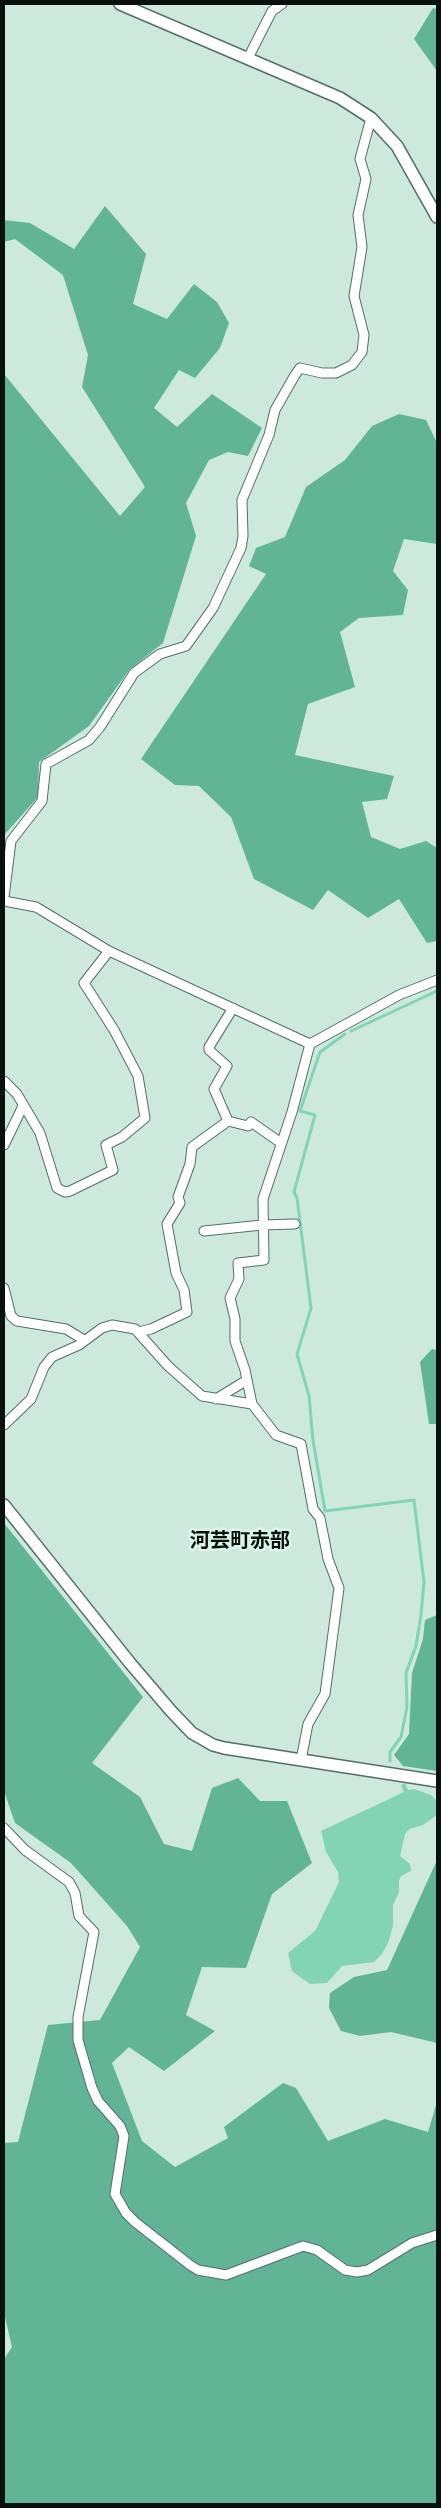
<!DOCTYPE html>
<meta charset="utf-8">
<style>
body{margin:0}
#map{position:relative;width:441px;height:2508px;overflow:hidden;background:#cde9dd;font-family:Jost,sans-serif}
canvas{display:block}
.frame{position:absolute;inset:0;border:5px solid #08110d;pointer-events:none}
</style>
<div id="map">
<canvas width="441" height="2508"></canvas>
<div class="frame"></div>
</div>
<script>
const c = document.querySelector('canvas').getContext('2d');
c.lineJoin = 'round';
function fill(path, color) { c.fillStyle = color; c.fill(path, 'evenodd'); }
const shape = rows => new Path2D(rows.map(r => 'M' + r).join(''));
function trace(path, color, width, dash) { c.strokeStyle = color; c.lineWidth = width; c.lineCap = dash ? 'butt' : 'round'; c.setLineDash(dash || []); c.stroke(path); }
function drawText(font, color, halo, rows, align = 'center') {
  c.font = font + ' Jost,"Noto Sans JP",sans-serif'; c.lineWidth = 5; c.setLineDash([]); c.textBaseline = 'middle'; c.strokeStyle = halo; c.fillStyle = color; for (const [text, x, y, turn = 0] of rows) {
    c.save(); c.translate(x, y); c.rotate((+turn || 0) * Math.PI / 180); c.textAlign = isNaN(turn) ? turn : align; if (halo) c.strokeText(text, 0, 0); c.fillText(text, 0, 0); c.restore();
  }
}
const forest = shape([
 [433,8,437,9,437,71,414,39],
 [105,206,146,254,133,304,167,319,194,284,217,302,229,323,220,348,195,378,179,370,154,408,177,427,212,394,262,428,248,456,228,452,209,460,186,503,196,536,163,643,129,670,89,726,39,762,38,797,5,834,4,374,120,516,145,487,82,387,88,355,63,275,15,239,4,242,4,220,30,223,74,249],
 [399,414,426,420,437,443,437,544,404,539,393,571,408,590,403,615,359,618,340,632,355,687,308,704,295,755,394,776,387,799,362,802,371,837,400,849,426,841,437,848,437,941,427,943,399,899,368,918,328,890,313,910,254,879,231,817,199,786,175,785,141,759,266,574,249,566,256,548,285,537,306,487,345,460,372,426],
 [432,1349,437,1350,437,1424,429,1424,420,1362],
 [4,1523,143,1697,92,1763,140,1797,164,1844,192,1851,212,1788,238,1778,260,1801,287,1801,312,1863,272,1894,246,1968,202,1967,186,2015,215,2031,164,2071,129,2047,112,2063,142,2141,175,2167,228,2138,224,2127,283,2083,296,2088,328,2141,385,2119,428,2132,437,2102,437,2504,4,2504,4,2359,12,2347,4,2313,4,2143,18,2142,48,2025,100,2020,140,1947,127,1926,71,1863,15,1823,4,1791],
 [437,1615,437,1771,403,1766,394,1755,409,1734,412,1673,423,1639,425,1620],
 [437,1860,437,2043,391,2032,360,2036,341,2031,329,2008,330,1993,354,1977,387,1970]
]);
const water = shape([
 [405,1783,408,1790,414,1789,431,1795,437,1801,437,1815,423,1825,409,1829,405,1834,400,1856,410,1864,411,1871,401,1876,399,1881,399,1892,393,1905,393,1926,388,1943,382,1954,374,1962,342,1966,327,1983,310,1984,292,1971,288,1953,315,1931,339,1882,338,1872,326,1852,321,1831,404,1792,401,1785]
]);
const stream = shape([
 [351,1031,437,991],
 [345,1034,320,1052,300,1111,315,1115,294,1192,297,1198,311,1308,297,1354,309,1396,313,1440,325,1511,414,1500,424,1582,421,1615,416,1646,406,1673,407,1707,401,1737,390,1752,390,1761]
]);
const street = shape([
 [248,58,272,11,282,4],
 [4,897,11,841,42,801,46,764,89,740,100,727,134,673,160,654,186,646,213,608,241,548,243,536,242,500,269,435,275,410,295,375,300,368,322,373,336,373,352,365,362,352,364,335,354,296,362,247,358,215,366,179,360,159,371,118],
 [4,901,36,907,109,951,310,1044],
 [4,1081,17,1094,40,1133,57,1188,65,1192,70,1191,113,1170,106,1145,122,1137,145,1118,138,1076,114,1030,84,983,109,951],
 [228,1121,214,1089,227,1066,209,1050,209,1047,233,1008],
 [4,1145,23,1106],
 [204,1231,262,1225,295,1224],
 [4,1288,11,1316,17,1321,66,1329,84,1340],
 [138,1332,151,1329,187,1312,184,1290,176,1273,167,1224,180,1203,178,1197,190,1164,192,1147,228,1121,248,1126,251,1122,281,1143],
 [216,1399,247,1380],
 [4,1425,31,1399,44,1367,52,1357,79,1345,102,1328,112,1325,135,1329,168,1366,202,1396,252,1404],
 [301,1760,308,1724,325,1694,339,1588,328,1559,320,1518,313,1509,301,1444,276,1435,252,1404,245,1370,235,1341,235,1319,230,1298,239,1279,238,1263,264,1260,263,1199,292,1112,310,1044,399,995,437,980],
 [4,1828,25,1850,69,1882,75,1893,79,1916,94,1932,78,2017,78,2040,92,2088,98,2101,120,2126,124,2136,115,2194,126,2213,135,2222,190,2265,198,2270,226,2275,303,2246,317,2250,345,2270,357,2272,368,2270,412,2243,437,2235]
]);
const secondary = shape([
 [120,4,340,98,371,118,397,146,437,217],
 [4,1505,130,1663,171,1711,192,1733,213,1745,224,1748,437,1781]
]);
const quarterNames = [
 ["河芸町赤部",240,1542]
];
fill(forest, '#62b496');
fill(water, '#82d4b5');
trace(stream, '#82d4b5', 3);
trace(street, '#556e64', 11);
trace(secondary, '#556e64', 14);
trace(street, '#fff', 9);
trace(secondary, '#fff', 11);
drawText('bold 20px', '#08110d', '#daf6ea', quarterNames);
</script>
